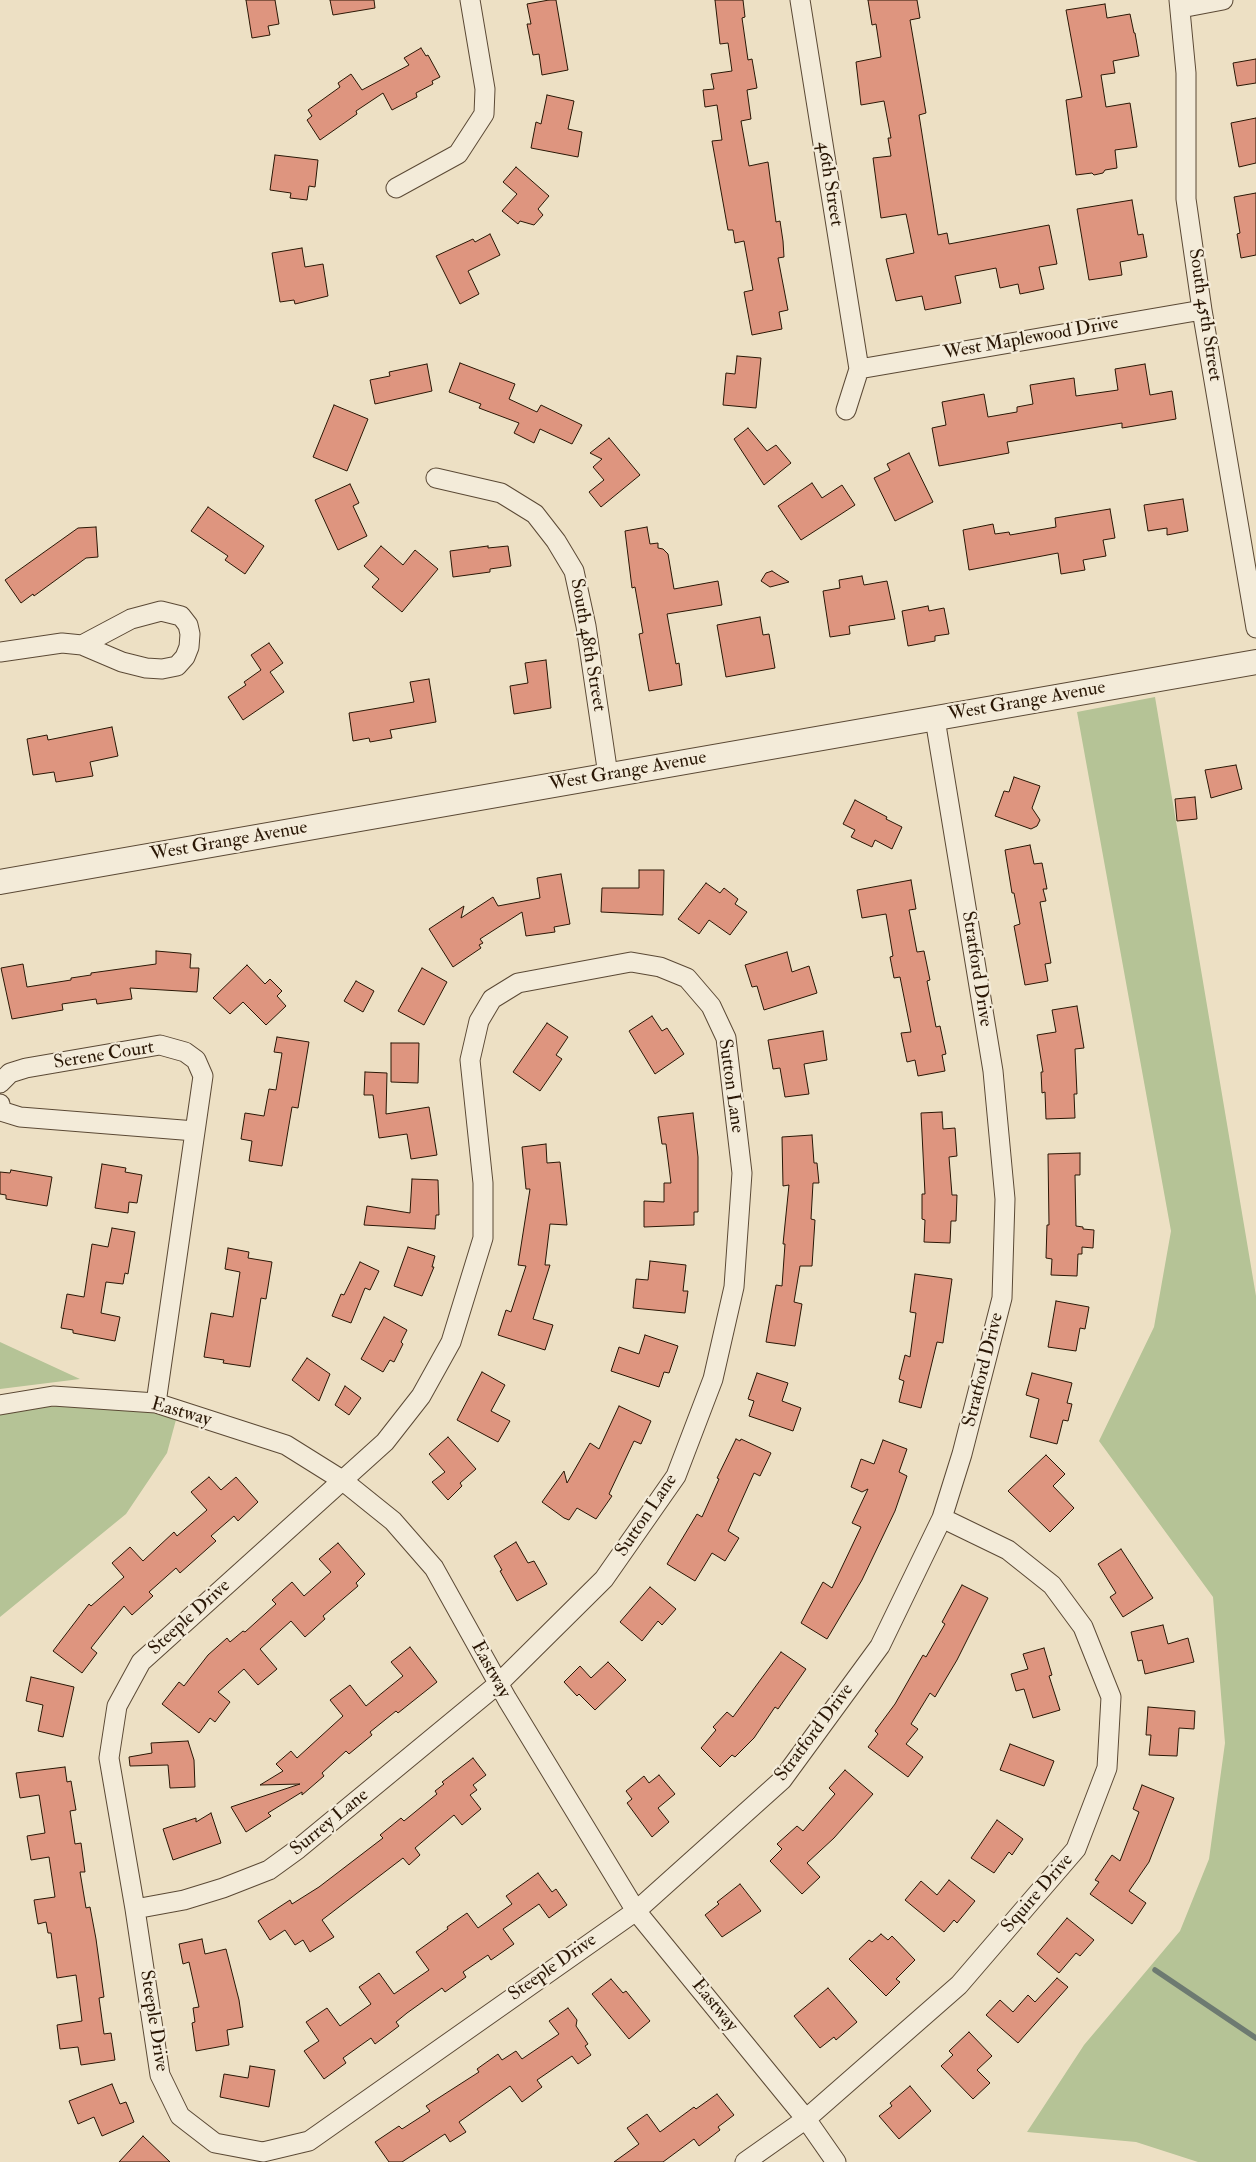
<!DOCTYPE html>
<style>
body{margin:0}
canvas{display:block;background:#ede0c4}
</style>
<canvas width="1256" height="2162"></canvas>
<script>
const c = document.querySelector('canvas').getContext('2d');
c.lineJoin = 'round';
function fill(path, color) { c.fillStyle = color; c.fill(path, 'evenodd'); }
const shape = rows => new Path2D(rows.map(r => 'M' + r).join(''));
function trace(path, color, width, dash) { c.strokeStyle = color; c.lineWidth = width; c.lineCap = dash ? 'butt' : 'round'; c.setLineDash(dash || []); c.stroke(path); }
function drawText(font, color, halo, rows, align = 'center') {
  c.font = font + ' "IM FELL Double Pica",serif'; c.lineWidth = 4.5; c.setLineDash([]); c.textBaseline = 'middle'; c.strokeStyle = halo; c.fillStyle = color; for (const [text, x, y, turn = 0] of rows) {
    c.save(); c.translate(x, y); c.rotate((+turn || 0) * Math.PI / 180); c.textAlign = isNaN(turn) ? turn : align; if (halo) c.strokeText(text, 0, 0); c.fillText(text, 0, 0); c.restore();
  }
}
const green = shape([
 [1155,697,1256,1296,1256,2162,1198,2162,1136,2142,1027,2132,1084,2045,1180,1931,1209,1859,1225,1743,1213,1597,1099,1441,1154,1327,1171,1231,1077,712],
 [0,1342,80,1379,0,1389],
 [70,1405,148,1410,177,1416,167,1453,126,1514,0,1617,0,1412,33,1408]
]);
const stream = shape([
 [1155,1970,1256,2038]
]);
const building = shape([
 [246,0,275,0,279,24,268,26,270,35,252,38,246,0],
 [330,0,374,0,375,8,333,15,330,0],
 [549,0,556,0,568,70,542,75,539,54,533,55,527,24,531,24,527,4,549,0],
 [715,0,743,0,745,17,742,18,748,60,752,59,757,88,747,90,751,119,741,121,749,166,768,162,776,222,780,221,783,241,784,257,778,258,788,310,779,312,782,329,752,335,744,292,753,290,744,241,735,243,733,230,728,230,712,141,722,140,717,105,705,107,703,90,714,89,711,74,732,71,728,43,720,44,715,0],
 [868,0,917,0,920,18,910,20,926,113,919,115,938,235,947,233,949,244,1049,225,1057,264,1039,267,1044,289,1020,294,1018,284,1000,288,996,268,955,276,961,303,925,310,922,296,896,301,886,259,914,253,906,214,881,218,873,158,891,156,888,138,891,138,884,101,861,105,856,62,881,57,876,24,872,25,868,0],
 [1105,4,1107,18,1130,14,1134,33,1135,33,1139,56,1113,61,1115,73,1101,75,1106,107,1130,103,1137,147,1115,150,1117,168,1105,170,1103,173,1094,175,1092,173,1076,175,1066,100,1082,97,1066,10,1105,4],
 [421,48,426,56,428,55,440,77,432,81,433,84,416,93,417,97,392,110,383,93,356,111,357,114,320,140,307,120,312,116,308,110,340,87,338,83,351,74,362,90,409,65,404,58,421,48],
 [1256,59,1256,83,1237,86,1233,63,1256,59],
 [547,95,574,101,568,129,582,132,578,157,531,148,536,122,541,124,547,95],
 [1256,118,1256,163,1239,167,1231,123,1256,118],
 [275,155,318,160,315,187,309,186,307,200,290,198,291,193,270,190,275,155],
 [516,167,549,196,538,209,543,215,534,225,520,221,518,224,502,211,517,194,503,182,516,167],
 [1256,193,1256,255,1241,258,1237,234,1240,233,1234,197,1256,193],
 [1132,200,1138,235,1143,234,1147,257,1120,262,1122,275,1089,280,1077,209,1132,200],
 [490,234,500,255,468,271,479,294,460,304,436,256,473,239,475,242,490,234],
 [302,248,305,267,323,264,328,296,295,304,294,300,280,302,272,253,302,248],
 [737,356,761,358,756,408,723,405,726,373,735,374,737,356],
 [460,363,515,384,509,399,537,412,541,405,582,425,572,444,540,429,534,443,514,433,519,423,479,408,481,404,449,392,460,363],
 [427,364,432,391,375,404,370,380,390,376,389,372,427,364],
 [1145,364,1150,395,1172,391,1176,419,1122,428,1122,423,1007,442,1009,453,939,466,932,428,946,425,942,402,984,394,988,417,1017,412,1017,407,1033,404,1030,385,1074,378,1076,396,1118,390,1115,369,1145,364],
 [334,405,368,419,347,471,313,457,334,405],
 [748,428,767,451,776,445,791,463,764,485,734,439,748,428],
 [609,438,640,475,601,507,589,492,604,480,593,467,602,459,590,453,609,438],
 [909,453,933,502,895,521,874,478,890,470,887,464,909,453],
 [812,483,822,498,842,485,855,505,801,540,778,506,812,483],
 [350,484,359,503,353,506,367,536,338,550,315,500,350,484],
 [1183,499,1188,531,1167,535,1167,528,1148,531,1144,505,1183,499],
 [208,507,264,546,245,574,225,560,228,556,191,531,208,507],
 [1110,509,1115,538,1103,540,1106,556,1083,560,1085,570,1061,574,1058,553,969,570,963,530,993,524,995,534,1009,532,1010,535,1056,527,1055,518,1110,509],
 [96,527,98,557,86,558,34,596,33,594,21,603,5,580,78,528,96,527],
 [647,527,650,544,658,543,658,548,663,549,668,554,674,589,718,581,722,605,667,614,676,664,679,663,682,685,649,691,639,634,643,633,635,587,632,588,625,531,647,527],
 [381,546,403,565,415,550,438,569,402,612,372,587,379,579,364,566,381,546],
 [488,546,488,548,508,546,511,566,490,569,490,572,453,577,450,551,488,546],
 [772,571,789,582,770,587,761,581,766,573,772,571],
 [862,576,864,585,887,581,895,619,849,626,850,634,830,637,823,591,840,588,839,580,862,576],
 [928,606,929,611,944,608,949,634,935,636,935,641,908,646,902,611,928,606],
 [760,617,763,635,769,634,775,668,726,677,717,625,760,617],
 [269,643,283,663,270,672,284,692,243,720,228,697,246,685,244,682,261,670,251,655,269,643],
 [546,660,551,708,514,714,510,686,528,683,525,663,546,660],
 [429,679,436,722,390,730,392,738,370,742,369,738,353,741,349,713,414,702,410,682,429,679],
 [112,727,118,756,90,762,93,776,56,782,54,772,33,775,27,739,47,735,48,740,112,727],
 [1236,765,1242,789,1211,798,1205,770,1236,765],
 [1014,777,1040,786,1032,808,1040,820,1037,826,1031,829,995,816,1004,791,1009,792,1014,777],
 [1195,797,1197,819,1177,821,1175,799,1195,797],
 [855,800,887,817,886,819,902,827,892,849,875,840,872,847,851,837,855,830,843,824,855,800],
 [1030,845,1034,864,1042,863,1047,889,1043,889,1046,901,1040,902,1051,963,1045,964,1048,981,1025,985,1014,926,1020,924,1014,893,1012,893,1005,850,1030,845],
 [639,870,664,870,663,915,601,912,602,888,639,888,639,870],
 [561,874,570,924,554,927,555,932,526,936,522,912,480,939,483,943,479,945,481,948,453,967,429,929,464,906,461,918,493,897,498,906,540,898,537,878,561,874],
 [911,880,916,909,909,910,917,952,924,951,930,980,927,981,936,1027,940,1026,946,1054,942,1055,945,1071,918,1076,915,1060,907,1062,901,1033,911,1032,900,977,894,978,890,957,893,956,886,914,862,918,857,890,911,880],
 [706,883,720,893,724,888,738,899,735,904,747,912,730,935,709,920,699,934,678,919,706,883],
 [156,951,191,954,190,968,199,968,197,992,130,988,132,999,97,1004,96,999,62,1004,63,1010,12,1019,1,968,23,964,27,987,71,980,71,978,91,975,91,973,156,964,156,951],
 [787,952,792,972,809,966,817,993,764,1010,757,986,752,987,745,965,787,952],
 [247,965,265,984,270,979,282,991,277,996,286,1006,266,1025,243,1002,230,1014,213,998,247,965],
 [422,968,447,982,424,1025,398,1011,422,968],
 [356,981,374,991,363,1012,344,1001,356,981],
 [1077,1006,1084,1048,1075,1049,1077,1094,1074,1094,1075,1118,1046,1119,1045,1092,1042,1093,1041,1072,1043,1072,1037,1035,1056,1032,1052,1010,1077,1006],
 [652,1016,662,1031,667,1028,684,1054,655,1074,629,1031,652,1016],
 [547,1023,568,1037,556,1055,562,1059,540,1091,513,1072,547,1023],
 [823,1031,827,1060,804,1064,809,1094,785,1097,780,1068,773,1069,768,1040,823,1031],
 [277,1037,309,1042,298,1108,292,1107,282,1166,249,1161,252,1141,241,1139,245,1113,264,1116,269,1089,276,1090,282,1053,274,1052,277,1037],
 [391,1043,419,1043,418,1083,391,1082,391,1043],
 [365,1072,387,1073,386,1114,429,1107,437,1155,411,1159,407,1134,379,1138,373,1095,364,1095,365,1072],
 [942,1112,943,1129,955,1128,957,1156,949,1157,952,1195,957,1195,956,1221,951,1221,950,1243,924,1242,925,1220,922,1219,922,1194,925,1194,921,1113,942,1112],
 [693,1113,698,1157,698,1212,694,1212,694,1225,644,1227,644,1201,664,1202,664,1183,671,1183,666,1144,662,1144,658,1117,693,1113],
 [812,1135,814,1163,817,1163,819,1183,813,1183,811,1219,815,1220,812,1266,800,1266,794,1302,802,1304,795,1346,766,1342,776,1285,782,1286,785,1244,783,1244,789,1185,783,1186,782,1137,812,1135],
 [546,1144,547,1163,560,1162,567,1225,550,1224,545,1265,550,1265,533,1319,553,1325,545,1350,498,1335,506,1310,511,1312,526,1266,518,1265,530,1189,526,1189,522,1147,546,1144],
 [1080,1153,1080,1175,1075,1175,1076,1226,1083,1227,1083,1229,1094,1230,1093,1248,1082,1247,1082,1254,1078,1254,1077,1276,1051,1275,1052,1259,1046,1258,1047,1225,1049,1225,1048,1154,1080,1153],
 [102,1164,126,1168,125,1172,142,1175,137,1203,129,1202,128,1213,95,1208,102,1164],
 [11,1170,52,1177,47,1206,6,1199,6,1195,0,1194,0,1172,10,1173,11,1170],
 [412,1179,438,1180,439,1215,436,1215,435,1229,364,1225,367,1206,410,1213,412,1179],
 [112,1228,135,1232,128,1274,125,1273,123,1284,106,1282,101,1313,120,1317,115,1341,73,1333,73,1330,61,1328,67,1294,84,1297,92,1244,108,1247,112,1228],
 [408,1247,435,1256,432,1267,434,1267,422,1296,394,1286,408,1247],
 [228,1248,249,1252,248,1258,272,1262,266,1299,261,1298,250,1367,223,1363,224,1360,204,1357,211,1313,233,1317,240,1272,225,1269,228,1248],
 [650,1261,686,1265,683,1291,688,1291,685,1313,633,1308,636,1279,648,1280,650,1261],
 [360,1262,379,1271,370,1290,365,1288,351,1323,332,1316,341,1294,344,1295,360,1262],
 [915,1274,952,1279,943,1343,937,1342,921,1408,899,1402,904,1381,899,1379,905,1355,910,1357,916,1313,910,1312,915,1274],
 [1056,1301,1089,1307,1085,1329,1080,1328,1076,1351,1048,1347,1056,1301],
 [384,1317,407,1330,401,1342,403,1344,394,1362,390,1360,383,1372,361,1359,384,1317],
 [645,1335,678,1346,669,1373,664,1372,659,1387,611,1371,619,1347,639,1354,645,1335],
 [307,1358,330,1374,319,1401,292,1380,307,1358],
 [482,1372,505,1385,491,1411,510,1421,498,1442,457,1420,482,1372],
 [757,1373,788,1383,782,1401,801,1408,793,1431,749,1416,754,1401,748,1399,757,1373],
 [1032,1373,1072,1383,1067,1403,1072,1404,1068,1421,1063,1420,1057,1444,1030,1437,1039,1399,1026,1395,1032,1373],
 [345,1386,361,1398,349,1415,335,1405,345,1386],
 [619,1406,651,1421,641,1444,634,1441,609,1494,612,1496,596,1519,577,1508,569,1520,564,1518,542,1502,564,1471,567,1483,590,1443,599,1449,619,1406],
 [448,1437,476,1469,460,1483,462,1486,448,1500,432,1482,445,1472,429,1454,448,1437],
 [736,1439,740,1441,741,1439,771,1453,760,1476,754,1473,728,1531,739,1538,725,1561,712,1553,695,1581,667,1564,697,1514,702,1517,719,1479,717,1478,736,1439],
 [883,1440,907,1449,899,1472,907,1476,895,1511,862,1580,827,1639,801,1623,823,1582,832,1588,861,1527,852,1523,868,1489,862,1492,851,1487,861,1459,874,1464,883,1440],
 [1046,1455,1065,1474,1053,1486,1074,1508,1050,1532,1008,1491,1046,1455],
 [209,1477,221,1490,236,1477,258,1502,238,1521,234,1516,211,1536,216,1541,180,1573,176,1568,149,1592,153,1596,132,1615,124,1606,91,1648,97,1653,82,1673,53,1651,89,1604,91,1606,124,1577,112,1563,130,1547,143,1561,174,1532,177,1536,207,1510,191,1492,209,1477],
 [516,1542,528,1563,534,1561,547,1584,517,1601,500,1571,502,1570,494,1556,516,1542],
 [338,1543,365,1574,356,1583,358,1586,323,1616,325,1619,305,1637,291,1621,260,1649,277,1669,258,1685,244,1669,218,1692,230,1702,215,1722,210,1718,199,1733,162,1704,179,1682,184,1686,208,1655,227,1638,230,1642,243,1631,245,1632,276,1604,272,1600,292,1582,304,1596,331,1572,319,1559,338,1543],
 [1121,1549,1153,1598,1123,1617,1110,1597,1116,1593,1098,1564,1121,1549],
 [962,1585,988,1598,957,1660,935,1697,930,1693,911,1724,918,1729,906,1744,923,1757,908,1777,868,1747,878,1734,875,1731,895,1704,923,1655,926,1657,945,1624,942,1622,962,1585],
 [650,1587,676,1609,662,1625,658,1621,642,1641,620,1622,650,1587],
 [1163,1625,1168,1644,1188,1638,1194,1662,1145,1674,1142,1660,1138,1661,1131,1632,1163,1625],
 [410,1647,437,1682,398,1713,396,1711,370,1732,372,1735,349,1754,346,1751,322,1773,324,1776,302,1795,302,1792,268,1813,271,1816,246,1832,231,1807,300,1784,260,1785,283,1771,276,1764,291,1751,297,1758,343,1716,330,1700,350,1685,366,1706,403,1676,391,1662,410,1647],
 [1044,1648,1052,1675,1049,1676,1060,1710,1033,1718,1024,1689,1016,1691,1011,1674,1028,1669,1023,1654,1044,1648],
 [781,1652,806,1669,778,1709,775,1707,754,1738,735,1757,732,1755,720,1767,701,1748,716,1730,713,1727,727,1712,733,1717,781,1652],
 [608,1662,626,1680,595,1710,579,1694,577,1696,564,1682,580,1666,591,1678,608,1662],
 [31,1677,74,1687,63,1737,38,1731,43,1705,26,1701,31,1677],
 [1148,1707,1195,1711,1194,1729,1179,1728,1177,1756,1149,1755,1151,1735,1146,1735,1148,1707],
 [188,1741,194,1760,195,1787,170,1788,168,1765,130,1766,129,1757,152,1753,151,1743,188,1741],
 [1010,1744,1054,1761,1044,1786,1000,1770,1010,1744],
 [473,1758,486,1775,473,1785,477,1790,470,1795,481,1809,462,1825,454,1815,415,1848,420,1855,409,1865,403,1858,322,1920,334,1937,310,1952,303,1940,295,1945,285,1930,270,1940,258,1921,290,1900,292,1904,319,1887,383,1838,380,1835,401,1818,404,1821,437,1794,435,1791,444,1784,442,1782,473,1758],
 [65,1767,67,1782,71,1781,76,1810,70,1811,75,1844,81,1843,85,1872,80,1872,86,1908,90,1907,96,1939,104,1997,99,1998,104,2034,111,2033,115,2060,81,2065,78,2047,60,2049,57,2025,82,2021,76,1975,57,1978,51,1933,48,1933,46,1922,38,1924,34,1900,55,1897,49,1857,31,1860,27,1836,45,1833,39,1795,20,1798,16,1773,65,1767],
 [845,1770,873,1794,834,1838,807,1863,820,1877,802,1894,770,1861,782,1849,777,1844,797,1826,803,1831,835,1794,829,1788,845,1770],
 [659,1775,675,1794,658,1808,669,1822,652,1837,627,1803,632,1799,626,1791,644,1776,649,1783,659,1775],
 [1142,1785,1174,1798,1149,1862,1129,1891,1146,1903,1132,1924,1090,1894,1099,1882,1095,1880,1112,1855,1120,1861,1139,1812,1133,1809,1142,1785],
 [211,1813,221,1843,173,1860,163,1829,196,1818,196,1822,211,1813],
 [997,1820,1023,1839,1012,1855,1009,1852,994,1873,971,1858,997,1820],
 [538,1873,552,1892,556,1889,567,1905,549,1918,539,1904,503,1929,514,1944,491,1960,488,1955,463,1972,466,1977,445,1992,442,1988,407,2013,396,2022,399,2026,375,2044,371,2038,343,2058,346,2063,324,2079,304,2051,319,2041,306,2022,327,2008,340,2026,371,2004,359,1987,379,1973,394,1994,429,1970,416,1952,448,1929,447,1927,467,1913,478,1928,512,1904,506,1896,538,1873],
 [949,1880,975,1901,957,1923,954,1920,944,1932,905,1900,921,1881,937,1895,949,1880],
 [740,1884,761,1911,722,1937,705,1915,719,1904,717,1902,740,1884],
 [1067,1918,1094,1940,1080,1956,1076,1953,1059,1973,1037,1954,1067,1918],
 [881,1934,888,1940,892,1936,915,1960,896,1979,900,1982,886,1996,849,1959,869,1940,872,1942,881,1934],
 [202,1939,205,1954,226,1949,239,2000,243,2027,227,2030,229,2045,196,2051,192,2023,195,2022,193,2008,199,2007,189,1962,183,1964,179,1944,202,1939],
 [1057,1978,1068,1987,1018,2043,986,2015,1000,2000,1013,2012,1028,1995,1035,2002,1057,1978],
 [611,1979,623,1993,626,1991,650,2021,629,2039,592,1994,611,1979],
 [828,1988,857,2022,836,2040,834,2037,820,2048,794,2016,828,1988],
 [568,2008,577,2020,576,2026,588,2044,585,2046,591,2055,578,2064,572,2056,537,2080,542,2087,522,2102,510,2086,459,2122,466,2132,450,2142,445,2134,402,2162,389,2162,375,2142,399,2126,402,2129,430,2111,426,2106,479,2072,477,2069,498,2054,502,2060,516,2051,522,2059,559,2034,549,2021,568,2008],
 [969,2032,992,2056,977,2070,990,2083,973,2099,941,2066,953,2055,949,2051,969,2032],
 [250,2066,275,2070,269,2107,220,2097,224,2074,248,2078,250,2066],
 [112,2084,120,2104,126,2102,134,2122,102,2136,94,2117,78,2124,69,2101,112,2084],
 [910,2086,931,2111,899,2139,879,2116,892,2106,890,2103,910,2086],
 [717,2094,734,2115,718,2127,720,2130,699,2146,694,2139,663,2162,614,2162,639,2144,627,2128,647,2114,660,2132,694,2107,696,2109,717,2094],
 [143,2136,170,2162,119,2162,143,2136]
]);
const minor = shape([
 [800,0,859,369,846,410],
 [1179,0,1186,73,1186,199,1202,310,1256,628],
 [1181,8,1223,0],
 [396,188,458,154,484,114,485,89,470,0],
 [859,369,1202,310],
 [436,478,501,493,535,514,556,541,574,571,586,626,608,775],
 [0,652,62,643,82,645,122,662,146,668,162,669,177,666,185,657,189,647,190,634,188,625,181,616,161,611,131,619,82,645],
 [0,1083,10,1073,26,1068,160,1045,185,1052,196,1060,203,1076,156,1403],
 [0,1104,1,1111,20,1117,195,1131],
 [0,1405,53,1396,156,1403,286,1445,342,1480,393,1521,434,1568,507,1699,636,1911,806,2119,836,2162],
 [135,1909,184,1900,223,1888,269,1870,298,1849,498,1684,604,1579,676,1476,713,1379,734,1287,742,1173,726,1038,711,1006,687,978,660,967,631,962,518,983,492,999,479,1021,470,1060,483,1183,483,1238,451,1342,421,1396,385,1442,141,1662,117,1706,109,1758,135,1909,160,2075,180,2116,215,2143,263,2152,309,2141,636,1911,782,1780,880,1646,942,1518,962,1454,1002,1298,1005,1199,993,1071,935,719],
 [745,2162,806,2119,959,1985,1076,1849,1107,1768,1111,1697,1083,1627,1052,1585,1008,1550,942,1518]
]);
const tertiary = shape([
 [0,882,1256,662]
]);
const streetNames = [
 ["46th Street",829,184,81],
 ["South 45th Street",1204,315,81],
 ["West Maplewood Drive",1031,339,-10],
 ["South 48th Street",587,645,80],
 ["West Grange Avenue",1027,702,-10],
 ["West Grange Avenue",628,772,-10],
 ["West Grange Avenue",229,842,-10],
 ["Stratford Drive",976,969,81],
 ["Serene Court",104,1056,-9],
 ["Sutton Lane",730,1086,82],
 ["Stratford Drive",984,1370,-76],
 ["Eastway",181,1413,16],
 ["Sutton Lane",647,1516,-56],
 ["Steeple Drive",190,1618,-42],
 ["Eastway",490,1670,61],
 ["Stratford Drive",815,1733,-53],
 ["Surrey Lane",330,1823,-39],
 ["Squire Drive",1038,1894,-49],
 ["Steeple Drive",553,1968,-35],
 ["Eastway",714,2006,51],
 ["Steeple Drive",153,2021,81]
];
fill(green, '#b5c396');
trace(stream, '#6d7a71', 5.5);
fill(building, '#de957f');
trace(building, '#2a1705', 1);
trace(minor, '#5b4935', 21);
trace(tertiary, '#5b4935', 26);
trace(minor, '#f3ebd9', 19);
trace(tertiary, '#f3ebd9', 24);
drawText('19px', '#2a1705', '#f3ebd9', streetNames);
</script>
